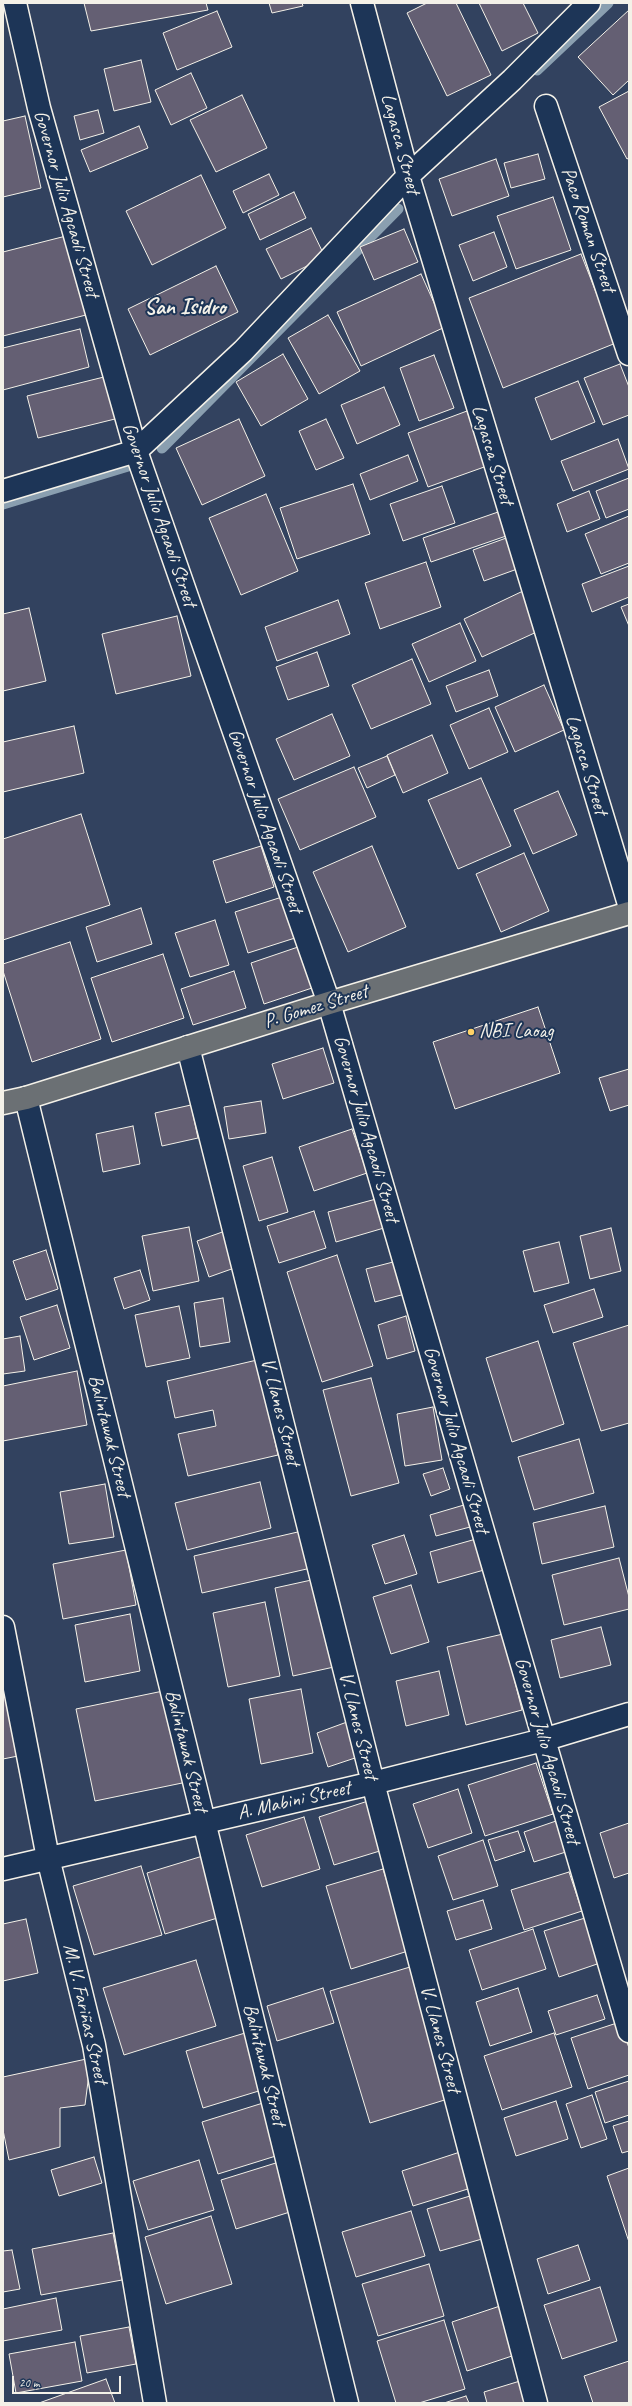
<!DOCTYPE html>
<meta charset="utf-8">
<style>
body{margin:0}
#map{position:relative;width:632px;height:2406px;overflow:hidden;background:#32425f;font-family:Caveat,sans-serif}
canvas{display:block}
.frame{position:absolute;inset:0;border:4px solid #f4f1e8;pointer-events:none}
.scale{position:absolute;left:12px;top:2376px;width:109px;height:18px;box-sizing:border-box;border:2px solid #f4f1e8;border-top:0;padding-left:5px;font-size:12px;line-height:14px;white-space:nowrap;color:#f4f1e8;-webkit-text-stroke:3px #1d3557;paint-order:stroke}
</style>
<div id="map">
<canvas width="632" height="2406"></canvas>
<div class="frame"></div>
<div class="scale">20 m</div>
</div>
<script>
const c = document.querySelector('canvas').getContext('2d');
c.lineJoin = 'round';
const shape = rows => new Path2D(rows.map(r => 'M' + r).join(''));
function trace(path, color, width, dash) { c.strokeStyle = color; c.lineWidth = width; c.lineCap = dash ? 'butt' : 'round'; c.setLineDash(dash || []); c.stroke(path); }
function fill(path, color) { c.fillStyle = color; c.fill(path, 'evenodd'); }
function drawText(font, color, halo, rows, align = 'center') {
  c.font = font + ' Caveat,sans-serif'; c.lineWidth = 4; c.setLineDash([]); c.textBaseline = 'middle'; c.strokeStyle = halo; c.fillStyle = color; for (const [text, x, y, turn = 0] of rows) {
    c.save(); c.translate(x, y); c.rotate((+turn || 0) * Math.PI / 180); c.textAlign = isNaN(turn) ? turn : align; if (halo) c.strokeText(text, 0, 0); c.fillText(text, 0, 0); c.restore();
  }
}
const stream = shape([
 [537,70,608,3],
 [162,448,398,209],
 [3,504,128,466]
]);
const building = shape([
 [84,3,206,3,208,10,91,31,84,3],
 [269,3,302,3,303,6,272,13,269,3],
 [427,3,456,3,491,75,447,96,407,13,427,3],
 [479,3,523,3,538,33,502,51,479,3],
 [629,10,629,80,613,95,578,57,629,10],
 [217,11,232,47,177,70,163,33,217,11],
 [141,60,151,102,114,111,104,69,141,60],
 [191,73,207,108,171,125,155,90,191,73],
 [629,91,629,158,627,159,599,107,629,91],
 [242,95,267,148,216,172,190,120,242,95],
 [98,110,104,133,80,140,74,116,98,110],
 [25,116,41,188,3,197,3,121,25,116],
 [139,126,148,148,90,172,81,150,139,126],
 [538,154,545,179,511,188,504,163,538,154],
 [496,159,509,196,452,216,439,179,496,159],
 [269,174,279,195,243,213,233,191,269,174],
 [201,175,226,228,152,265,126,211,201,175],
 [294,192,306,218,260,240,248,214,294,192],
 [553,197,571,250,516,269,497,216,553,197],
 [311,228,325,257,281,279,266,249,311,228],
 [404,229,418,262,374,280,360,247,404,229],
 [494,232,507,267,473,281,459,245,494,232],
 [66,236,86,315,3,336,3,252,66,236],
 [581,254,616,343,503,388,469,298,581,254],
 [216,266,238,312,150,355,128,309,216,266],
 [421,274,445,327,361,366,337,312,421,274],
 [328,315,360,371,319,394,288,338,328,315],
 [80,329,89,367,3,390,3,348,80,329],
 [283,354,308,399,261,426,236,382,283,354],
 [434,355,454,408,419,421,400,368,434,355],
 [620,364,629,387,629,415,603,425,584,378,620,364],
 [108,376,119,418,38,438,27,396,108,376],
 [578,381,595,422,551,440,535,398,578,381],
 [384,387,400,425,357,444,341,405,384,387],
 [467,411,487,466,428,487,408,433,467,411],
 [239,419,265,476,202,505,176,448,239,419],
 [326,419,344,458,316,470,299,431,326,419],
 [618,439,629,469,573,491,561,461,618,439],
 [408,455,418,481,370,500,360,474,408,455],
 [629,478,629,509,606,518,596,491,629,478],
 [353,484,370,534,297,559,280,508,353,484],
 [442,486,455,523,403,541,390,504,442,486],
 [589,491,600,519,567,532,557,504,589,491],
 [266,494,298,571,241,595,209,518,266,494],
 [501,511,509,535,431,562,423,538,501,511],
 [629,516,629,563,601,574,585,534,629,516],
 [509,537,520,568,484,581,473,550,509,537],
 [426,562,441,607,380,629,365,583,426,562],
 [629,566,629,597,592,612,582,584,629,566],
 [523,591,541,630,482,657,464,619,523,591],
 [338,600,350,634,277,661,265,627,338,600],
 [629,604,629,626,621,607,629,604],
 [29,608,46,681,3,691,3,614,29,608],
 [177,616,191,676,116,694,102,634,177,616],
 [460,623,476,661,429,682,412,644,460,623],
 [317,652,329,686,288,700,276,667,317,652],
 [412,659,431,704,371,729,352,685,412,659],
 [489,670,498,696,456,712,446,686,489,670],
 [544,685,564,730,515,752,495,707,544,685],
 [489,708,508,752,469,769,450,725,489,708],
 [332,714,350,756,294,780,276,739,332,714],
 [74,726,84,773,3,792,3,742,74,726],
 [432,735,448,773,403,793,387,755,432,735],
 [387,756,395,775,367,788,358,768,387,756],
 [354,767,376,817,300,850,278,799,354,767],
 [481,778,511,846,458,869,428,800,481,778],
 [558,791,577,835,533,854,514,810,558,791],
 [81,814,110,905,3,940,3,839,81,814],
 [261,846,274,887,226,903,213,861,261,846],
 [372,846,406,927,348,952,313,872,372,846],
 [524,853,549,911,501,932,476,874,524,853],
 [282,897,295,938,248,953,235,912,282,897],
 [141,908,152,944,97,962,86,927,141,908],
 [215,920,229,965,190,977,175,933,215,920],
 [70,942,101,1039,32,1062,3,971,3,964,70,942],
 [301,946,315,987,264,1004,251,963,301,946],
 [163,954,184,1018,112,1042,91,978,163,954],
 [234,971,246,1008,193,1025,181,989,234,971],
 [538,1007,560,1073,455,1109,433,1042,538,1007],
 [323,1048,334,1083,283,1099,272,1064,323,1048],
 [629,1069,629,1105,610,1111,599,1078,629,1069],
 [261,1101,266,1133,229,1139,224,1107,261,1101],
 [191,1105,198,1138,162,1146,155,1113,191,1105],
 [133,1126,140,1164,103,1172,96,1134,133,1126],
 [352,1129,367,1173,314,1191,299,1147,352,1129],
 [272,1157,288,1212,259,1221,243,1166,272,1157],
 [376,1199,384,1228,336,1242,328,1212,376,1199],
 [314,1211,326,1248,279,1263,267,1226,314,1211],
 [189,1227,199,1281,153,1291,142,1236,189,1227],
 [611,1228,621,1271,590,1279,580,1236,611,1228],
 [228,1230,240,1266,209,1277,197,1241,228,1230],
 [559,1242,569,1283,534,1292,523,1251,559,1242],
 [46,1250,58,1289,26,1300,13,1261,46,1250],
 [337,1255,373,1366,322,1382,287,1272,337,1255],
 [397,1261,405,1294,375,1302,366,1269,397,1261],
 [140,1270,150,1300,124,1309,114,1278,140,1270],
 [594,1289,603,1317,553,1333,544,1305,594,1289],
 [223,1298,230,1342,200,1347,194,1303,223,1298],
 [57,1305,70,1348,34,1360,20,1317,57,1305],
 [179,1306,190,1358,146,1367,135,1315,179,1306],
 [406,1316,415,1351,387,1359,378,1325,406,1316],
 [629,1325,629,1423,601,1431,573,1343,629,1325],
 [20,1336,25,1371,3,1374,3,1339,20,1336],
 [538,1341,564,1424,512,1442,486,1358,538,1341],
 [257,1360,278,1455,188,1476,178,1434,216,1426,213,1410,175,1418,167,1381,257,1360],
 [77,1371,87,1425,3,1441,3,1386,77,1371],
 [371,1378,399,1483,351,1496,323,1390,371,1378],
 [433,1407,442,1460,405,1466,397,1414,433,1407],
 [579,1439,594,1493,534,1510,518,1457,579,1439],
 [443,1468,450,1489,431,1496,423,1474,443,1468],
 [260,1482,271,1528,187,1550,175,1503,260,1482],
 [105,1484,114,1537,69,1544,60,1492,105,1484],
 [464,1505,470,1527,436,1536,430,1515,464,1505],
 [605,1506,614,1547,542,1564,533,1523,605,1506],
 [302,1531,311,1568,202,1593,194,1556,302,1531],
 [404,1535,417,1574,385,1584,372,1545,404,1535],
 [476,1539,484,1570,438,1583,430,1552,476,1539],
 [126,1550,136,1605,63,1619,53,1564,126,1550],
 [619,1558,629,1597,629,1609,564,1625,552,1575,619,1558],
 [316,1579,334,1667,293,1676,275,1588,316,1579],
 [411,1585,429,1642,391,1654,373,1597,411,1585],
 [265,1602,280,1676,228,1687,213,1613,265,1602],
 [130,1614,140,1671,85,1682,75,1625,130,1614],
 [601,1627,611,1665,560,1678,551,1640,601,1627],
 [503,1634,522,1710,466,1725,447,1647,503,1634],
 [439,1671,449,1715,406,1726,396,1681,439,1671],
 [3,1679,23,1755,3,1759,3,1679],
 [301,1689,313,1753,261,1764,249,1699,301,1689],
 [168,1690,187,1782,95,1801,76,1709,168,1690],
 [347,1722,358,1757,328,1767,317,1733,347,1722],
 [536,1763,553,1814,485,1836,468,1785,536,1763],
 [458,1789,472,1833,428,1848,413,1804,458,1789],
 [368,1801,383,1850,334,1865,319,1817,368,1801],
 [304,1817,320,1869,262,1887,246,1835,304,1817],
 [559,1820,569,1851,534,1862,524,1832,559,1820],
 [629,1823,629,1873,614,1878,600,1833,629,1823],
 [518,1831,525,1851,495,1861,488,1840,518,1831],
 [483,1840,498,1886,453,1900,438,1856,483,1840],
 [206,1855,224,1916,165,1934,147,1873,206,1855],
 [141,1866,162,1935,94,1955,73,1886,141,1866],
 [383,1869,408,1951,351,1969,326,1886,383,1869],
 [569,1872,582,1911,524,1930,511,1890,569,1872],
 [483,1900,492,1929,456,1940,447,1911,483,1900],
 [588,1917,603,1962,559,1977,544,1931,588,1917],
 [26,1919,38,1973,3,1981,3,1924,26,1919],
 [533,1929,546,1969,482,1990,469,1950,533,1929],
 [196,1960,216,2026,124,2055,103,1988,196,1960],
 [410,1967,451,2098,370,2123,330,1991,410,1967],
 [323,1988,334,2023,277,2041,267,2006,323,1988],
 [518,1988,532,2032,490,2046,476,2002,518,1988],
 [597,1995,605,2019,556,2035,548,2011,597,1995],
 [620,2022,629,2048,629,2075,588,2089,571,2038,620,2022],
 [245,2033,262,2090,203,2108,186,2051,245,2033],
 [554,2033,572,2087,502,2110,484,2056,554,2033],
 [91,2058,85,2105,60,2108,60,2147,9,2160,3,2130,3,2077,91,2058],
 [629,2081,629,2115,605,2123,595,2092,629,2081],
 [592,2095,607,2139,581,2148,566,2104,592,2095],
 [556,2101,568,2139,516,2156,504,2118,556,2101],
 [263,2103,279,2155,218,2174,202,2122,263,2103],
 [629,2121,629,2151,622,2153,613,2126,629,2121],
 [460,2152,471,2188,413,2206,402,2171,460,2152],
 [94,2157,102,2183,59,2196,51,2170,94,2157],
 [199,2160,214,2210,148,2230,133,2181,199,2160],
 [279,2162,293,2211,236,2229,221,2180,279,2162],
 [629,2168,629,2242,607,2176,629,2168],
 [470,2196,482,2239,440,2251,427,2209,470,2196],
 [411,2211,425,2256,356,2277,342,2232,411,2211],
 [211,2216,232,2284,166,2304,145,2237,211,2216],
 [113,2233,122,2280,41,2295,32,2249,113,2233],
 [578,2245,590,2280,548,2294,537,2259,578,2245],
 [12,2250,20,2289,3,2292,3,2251,12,2250],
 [429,2264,444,2316,378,2336,362,2284,429,2264],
 [600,2287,617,2341,562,2359,544,2305,600,2287],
 [56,2298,62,2330,3,2341,3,2309,56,2298],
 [500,2306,515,2355,467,2371,452,2322,500,2306],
 [444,2320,465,2389,419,2403,396,2403,377,2341,444,2320],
 [129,2327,136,2364,87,2373,80,2336,129,2327],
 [75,2342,82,2381,16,2393,9,2354,75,2342],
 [629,2361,629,2403,593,2403,584,2376,629,2361],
 [106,2379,115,2403,39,2403,106,2379],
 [520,2381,527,2403,487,2403,484,2392,520,2381],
 [466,2396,469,2403,444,2403,466,2396]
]);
const minor = shape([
 [15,3,39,108,136,451,329,1003,629,2031],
 [362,3,408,176,629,904],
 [546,106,629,354],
 [3,491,136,451,243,351,408,176,512,80,589,3],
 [188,1047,373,1783,536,2403],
 [26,1098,347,2403],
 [3,1627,48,1858,94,2045,155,2403],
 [3,1869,373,1783,543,1740,629,1714]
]);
const major = shape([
 [3,1103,26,1098,329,1003,629,913]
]);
const markers = [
 [471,1032,4,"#ffd166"]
];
const streetNames = [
 ["Lagasca Street",400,144,75],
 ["Governor Julio Agcaoli Street",66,204,74],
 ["Paco Roman Street",588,230,71],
 ["Lagasca Street",492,455,73],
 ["Governor Julio Agcaoli Street",159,515,71],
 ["Lagasca Street",586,765,73],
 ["Governor Julio Agcaoli Street",265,821,71],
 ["P. Gomez Street",316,1007,-17],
 ["Governor Julio Agcaoli Street",366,1129,74],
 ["V. Llanes Street",280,1412,76],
 ["Balintawak Street",109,1436,76],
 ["Governor Julio Agcaoli Street",456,1440,74],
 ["V. Llanes Street",358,1726,76],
 ["Balintawak Street",186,1751,76],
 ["Governor Julio Agcaoli Street",547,1751,74],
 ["A. Mabini Street",294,1801,-13],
 ["M. V. Fariñas Street",85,2014,77],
 ["V. Llanes Street",440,2039,75],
 ["Balintawak Street",264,2065,76]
];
const poiNames = [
 ["NBI Laoag",479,1032]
];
const quarterNames = [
 ["San Isidro",185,308]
];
trace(stream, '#8a9fb0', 11);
fill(building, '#645f73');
trace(building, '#f4f1e8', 1);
trace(minor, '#f4f1e8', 25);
trace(major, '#f4f1e8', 25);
trace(minor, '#1d3557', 22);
trace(major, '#6b7074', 22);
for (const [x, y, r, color] of markers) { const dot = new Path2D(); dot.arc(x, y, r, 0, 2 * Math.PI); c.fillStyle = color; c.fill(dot); trace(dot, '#1d3557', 1.5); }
drawText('20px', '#f4f1e8', '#1d3557', streetNames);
drawText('20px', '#f4f1e8', '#1d3557', poiNames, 'left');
drawText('bold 22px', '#f4f1e8', '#1d3557', quarterNames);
</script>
